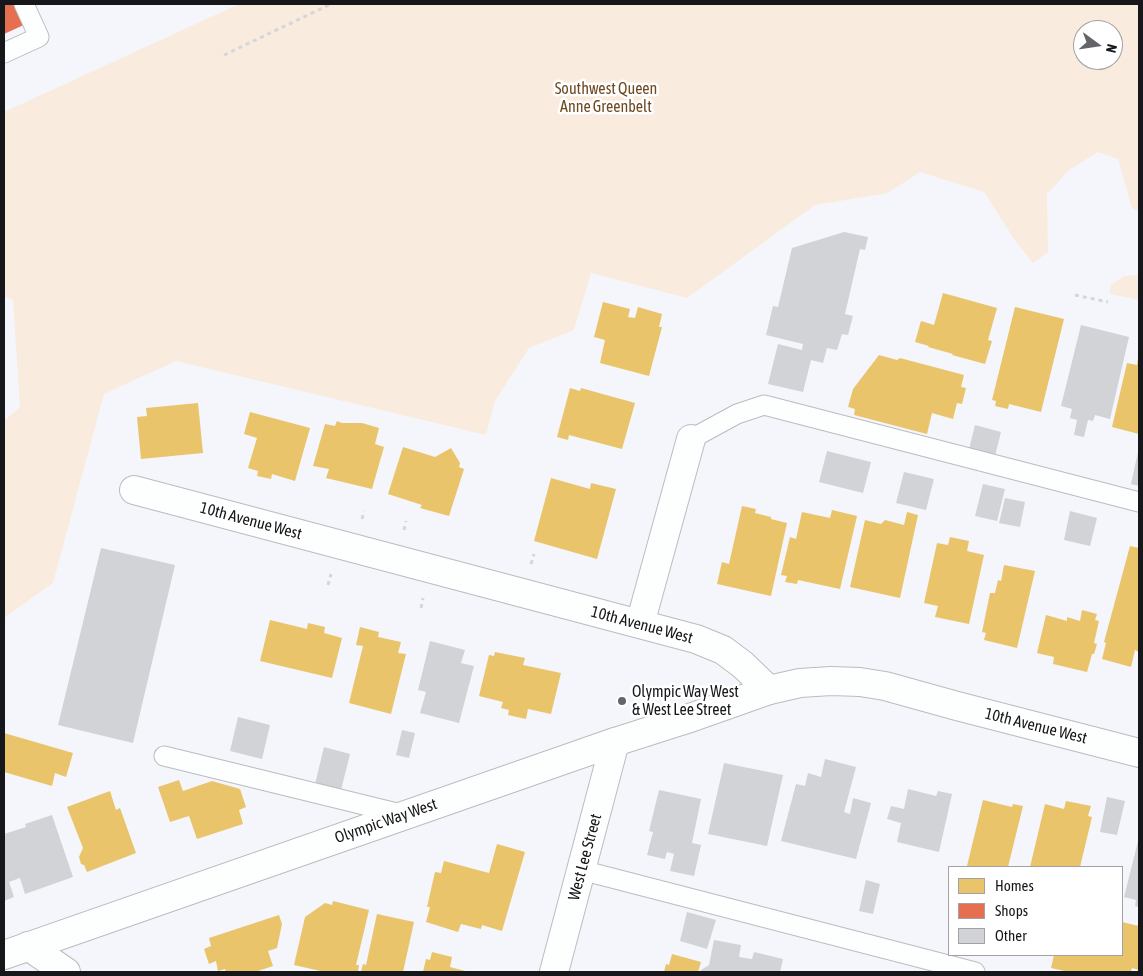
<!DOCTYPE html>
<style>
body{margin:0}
#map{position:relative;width:1143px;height:976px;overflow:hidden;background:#f4f6fb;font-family:"Asap Condensed",sans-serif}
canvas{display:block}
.frame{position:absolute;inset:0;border:5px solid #16171a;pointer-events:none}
.legend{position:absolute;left:948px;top:866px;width:175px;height:90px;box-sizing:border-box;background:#fff;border:1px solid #a2a2a3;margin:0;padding:6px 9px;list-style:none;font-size:15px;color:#16171a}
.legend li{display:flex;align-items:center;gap:10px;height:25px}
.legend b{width:25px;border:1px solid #a2a2a3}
.north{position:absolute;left:1073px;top:20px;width:50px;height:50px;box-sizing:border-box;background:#fff;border:1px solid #a2a2a3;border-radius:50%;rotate:104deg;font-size:14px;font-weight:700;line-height:20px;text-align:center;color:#16171a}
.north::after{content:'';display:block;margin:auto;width:18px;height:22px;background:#646569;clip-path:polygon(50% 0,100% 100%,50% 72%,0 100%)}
</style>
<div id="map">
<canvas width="1143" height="976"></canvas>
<div class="frame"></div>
<ul class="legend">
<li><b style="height:14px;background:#e9c46a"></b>Homes</li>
<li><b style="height:14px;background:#e76f51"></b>Shops</li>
<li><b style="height:14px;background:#d1d3d7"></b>Other</li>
</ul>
<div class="north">N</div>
</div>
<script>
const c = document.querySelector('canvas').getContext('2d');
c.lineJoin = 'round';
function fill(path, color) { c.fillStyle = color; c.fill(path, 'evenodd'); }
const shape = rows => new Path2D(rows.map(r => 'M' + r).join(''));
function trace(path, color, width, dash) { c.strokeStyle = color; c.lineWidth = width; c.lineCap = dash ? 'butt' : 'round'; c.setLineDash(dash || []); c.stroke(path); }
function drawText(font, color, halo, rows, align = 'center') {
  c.font = font + ' "Asap Condensed",sans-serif'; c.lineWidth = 5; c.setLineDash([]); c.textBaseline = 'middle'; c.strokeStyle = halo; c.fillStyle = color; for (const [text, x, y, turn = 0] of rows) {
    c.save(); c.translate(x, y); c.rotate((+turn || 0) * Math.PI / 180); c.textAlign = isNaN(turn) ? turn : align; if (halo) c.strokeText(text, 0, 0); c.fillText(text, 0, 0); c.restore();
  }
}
const green = shape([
 [239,4,285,4,289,5,291,4,1139,4,1139,212,1132,208,1118,159,1098,152,1069,170,1047,194,1048,252,1033,263,1014,239,984,192,920,172,888,193,815,205,687,298,591,273,574,330,529,348,495,401,486,435,176,361,104,394,53,583,4,618,4,421,20,407,13,300,4,296,4,112],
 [1083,30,1113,30,1113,60,1083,60],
 [1139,275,1139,300,1110,294,1111,285,1124,276]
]);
const homes = shape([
 [943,293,997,308,988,340,992,341,985,364,952,355,953,354,928,347,929,346,915,342,921,321,934,325],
 [603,302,630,309,628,317,635,318,638,307,662,314,659,327,662,327,649,376,600,363,605,340,594,337],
 [1015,307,1064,319,1041,412,1009,404,1008,409,995,406,996,401,992,400],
 [879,355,897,360,900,358,964,375,961,387,966,388,962,404,957,403,953,419,932,413,927,434,854,415,855,409,848,407,853,389],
 [1138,358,1139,358,1139,434,1112,427,1127,363,1137,365],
 [570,388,580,391,581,388,635,403,622,449,569,435,568,440,557,437],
 [198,403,203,453,141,459,137,417,147,416,146,408],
 [250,412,310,428,295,481,272,474,271,479,257,476,258,471,248,468,257,438,244,434],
 [337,421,342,423,362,423,379,428,375,444,384,447,372,489,326,478,329,469,313,466,325,424,335,426],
 [403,447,435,457,451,448,460,463,459,467,464,469,449,516,420,508,422,505,388,494],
 [551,478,590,489,591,483,616,489,597,559,534,541],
 [742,506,756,509,755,513,771,517,771,519,787,523,771,596,717,584,722,562,729,564],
 [832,510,857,516,840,589,798,580,797,584,785,582,787,576,781,575,790,537,796,539,802,512,830,518],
 [907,512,918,515,900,598,850,587,865,520,881,524,885,520,904,525],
 [950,537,969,541,967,551,984,555,969,624,935,617,938,606,924,603,937,543,948,545],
 [1130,546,1139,548,1139,652,1135,650,1131,667,1102,659,1106,643,1104,642],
 [1004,565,1035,571,1017,648,984,640,986,633,982,632,990,593,995,593,998,580,1001,581],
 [1082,610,1097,614,1095,620,1099,621,1094,643,1097,644,1094,654,1092,654,1087,672,1053,664,1054,657,1037,653,1046,615,1067,621,1067,617,1080,621],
 [270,620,307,629,308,623,325,627,324,633,342,638,332,678,260,661],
 [360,627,379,632,378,637,401,642,398,653,406,654,391,714,349,703,363,646,356,645],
 [495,652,525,658,523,665,561,673,551,714,528,709,526,719,508,715,509,710,501,708,503,702,479,696,489,655,494,656],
 [4,733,73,753,66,777,55,773,52,786,4,772],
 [179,780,183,791,212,781,240,789,246,807,239,810,243,824,197,839,189,816,170,822,158,787],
 [110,791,116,810,120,808,136,853,87,872,84,865,81,864,79,857,83,848,67,807],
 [983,800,1012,807,1013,804,1023,806,1008,867,971,867,967,866],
 [1066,801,1091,806,1088,816,1092,817,1080,867,1030,867,1045,804,1064,809],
 [497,844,525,852,502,931,482,925,481,929,461,924,458,932,426,922,430,907,427,907,435,872,441,873,444,861,489,873],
 [333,901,369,910,356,965,359,965,358,972,325,972,294,965,305,917,325,903,332,905],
 [377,914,414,922,403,972,361,972,363,964,366,965],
 [279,915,282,924,277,948,268,951,273,966,255,972,226,972,225,969,218,971,216,961,209,964,204,949,211,946,209,938],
 [1122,922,1139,926,1139,970,1132,968,1131,972,1069,972,1051,968,1054,955,1122,955],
 [432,952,452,957,450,967,469,972,423,972,426,959,430,960],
 [672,954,701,962,698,972,664,972,666,964,669,965]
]);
const shops = shape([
 [4,4,17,4,26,24,4,34]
]);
const building = shape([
 [844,232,868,237,865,250,860,249,845,314,853,316,848,335,842,334,837,350,827,348,823,363,811,360,803,392,768,384,778,344,802,350,803,344,766,335,773,306,778,307,792,248],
 [1081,325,1129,337,1110,419,1095,415,1093,421,1088,420,1084,437,1074,435,1077,420,1070,418,1072,409,1061,406],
 [975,425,1001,432,994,460,968,453],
 [827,451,871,462,863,493,819,482],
 [1138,452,1139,452,1139,486,1131,484],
 [904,472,934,479,926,510,896,503],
 [983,484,1005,489,997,521,975,516],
 [1005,498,1025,502,1020,527,999,523],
 [1070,511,1097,518,1090,546,1064,540],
 [101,548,175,565,133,743,58,725],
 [430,641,465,650,461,663,474,666,459,723,420,713,426,692,418,690],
 [238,717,270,725,262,759,230,751],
 [402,730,415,733,409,758,396,755],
 [324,747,350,754,341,790,315,784],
 [825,759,856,767,844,812,850,814,853,798,871,803,856,859,781,841,796,784,805,786,808,773,821,777],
 [724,763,783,775,767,846,708,834],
 [908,789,936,796,938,791,952,794,939,852,897,842,901,823,887,819,891,806,904,809],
 [659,790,701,799,692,843,701,845,694,876,670,871,674,854,667,852,665,859,647,855,653,832,649,831],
 [1107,797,1125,801,1117,835,1100,832],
 [52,815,73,877,25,894,20,878,9,882,14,897,4,901,4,834,26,827,25,824],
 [1139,837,1139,907,1135,906,1136,900,1124,897],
 [866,880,880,884,873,914,859,911],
 [687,912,716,920,707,949,680,941],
 [714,940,741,945,739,957,752,959,754,952,783,959,780,972,700,972,701,970,709,965]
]);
const path = shape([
 [224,55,331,4],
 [1075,295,1108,302],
 [362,519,364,511],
 [404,530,406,521],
 [531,564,534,554],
 [328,585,331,574],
 [421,608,423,598]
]);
const service = shape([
 [4,53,39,37,24,4],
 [691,439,737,414,764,405,1139,502],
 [164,756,405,815],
 [581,870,975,972]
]);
const minor = shape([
 [134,490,696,639,723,650,743,665,769,690],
 [640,624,691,439],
 [28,946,66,972],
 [554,972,615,742]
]);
const tertiary = shape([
 [4,955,615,742,687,719,769,690,800,683,831,681,860,682,885,686,957,706,1139,753]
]);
const markers = [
 [622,701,5,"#646569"]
];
const parkNames = [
 ["Southwest Queen",606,89],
 ["Anne Greenbelt",606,107]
];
const streetNames = [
 ["10th Avenue West",251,521,15],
 ["10th Avenue West",642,625,15],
 ["10th Avenue West",1036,726,14],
 ["Olympic Way West",386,821,-19],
 ["West Lee Street",585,857,-75]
];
const poiNames = [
 ["Olympic Way West",632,692],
 ["& West Lee Street",632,710]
];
fill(green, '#faebdf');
fill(homes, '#e9c46a');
fill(shops, '#e76f51');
fill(building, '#d1d3d7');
trace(service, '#babcc0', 21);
trace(minor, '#babcc0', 30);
trace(tertiary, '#babcc0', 30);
trace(path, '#d5d6d7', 3, [4, 4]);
trace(service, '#fdfefe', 19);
trace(minor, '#fdfefe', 28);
trace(tertiary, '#fdfefe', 28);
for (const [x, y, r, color] of markers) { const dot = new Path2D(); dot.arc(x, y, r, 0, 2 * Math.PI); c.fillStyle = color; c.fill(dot); trace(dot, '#fff', 2); }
drawText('16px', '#6f4921', '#fff', parkNames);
drawText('16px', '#16171a', '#fff', streetNames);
drawText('16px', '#16171a', '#fff', poiNames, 'left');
</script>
